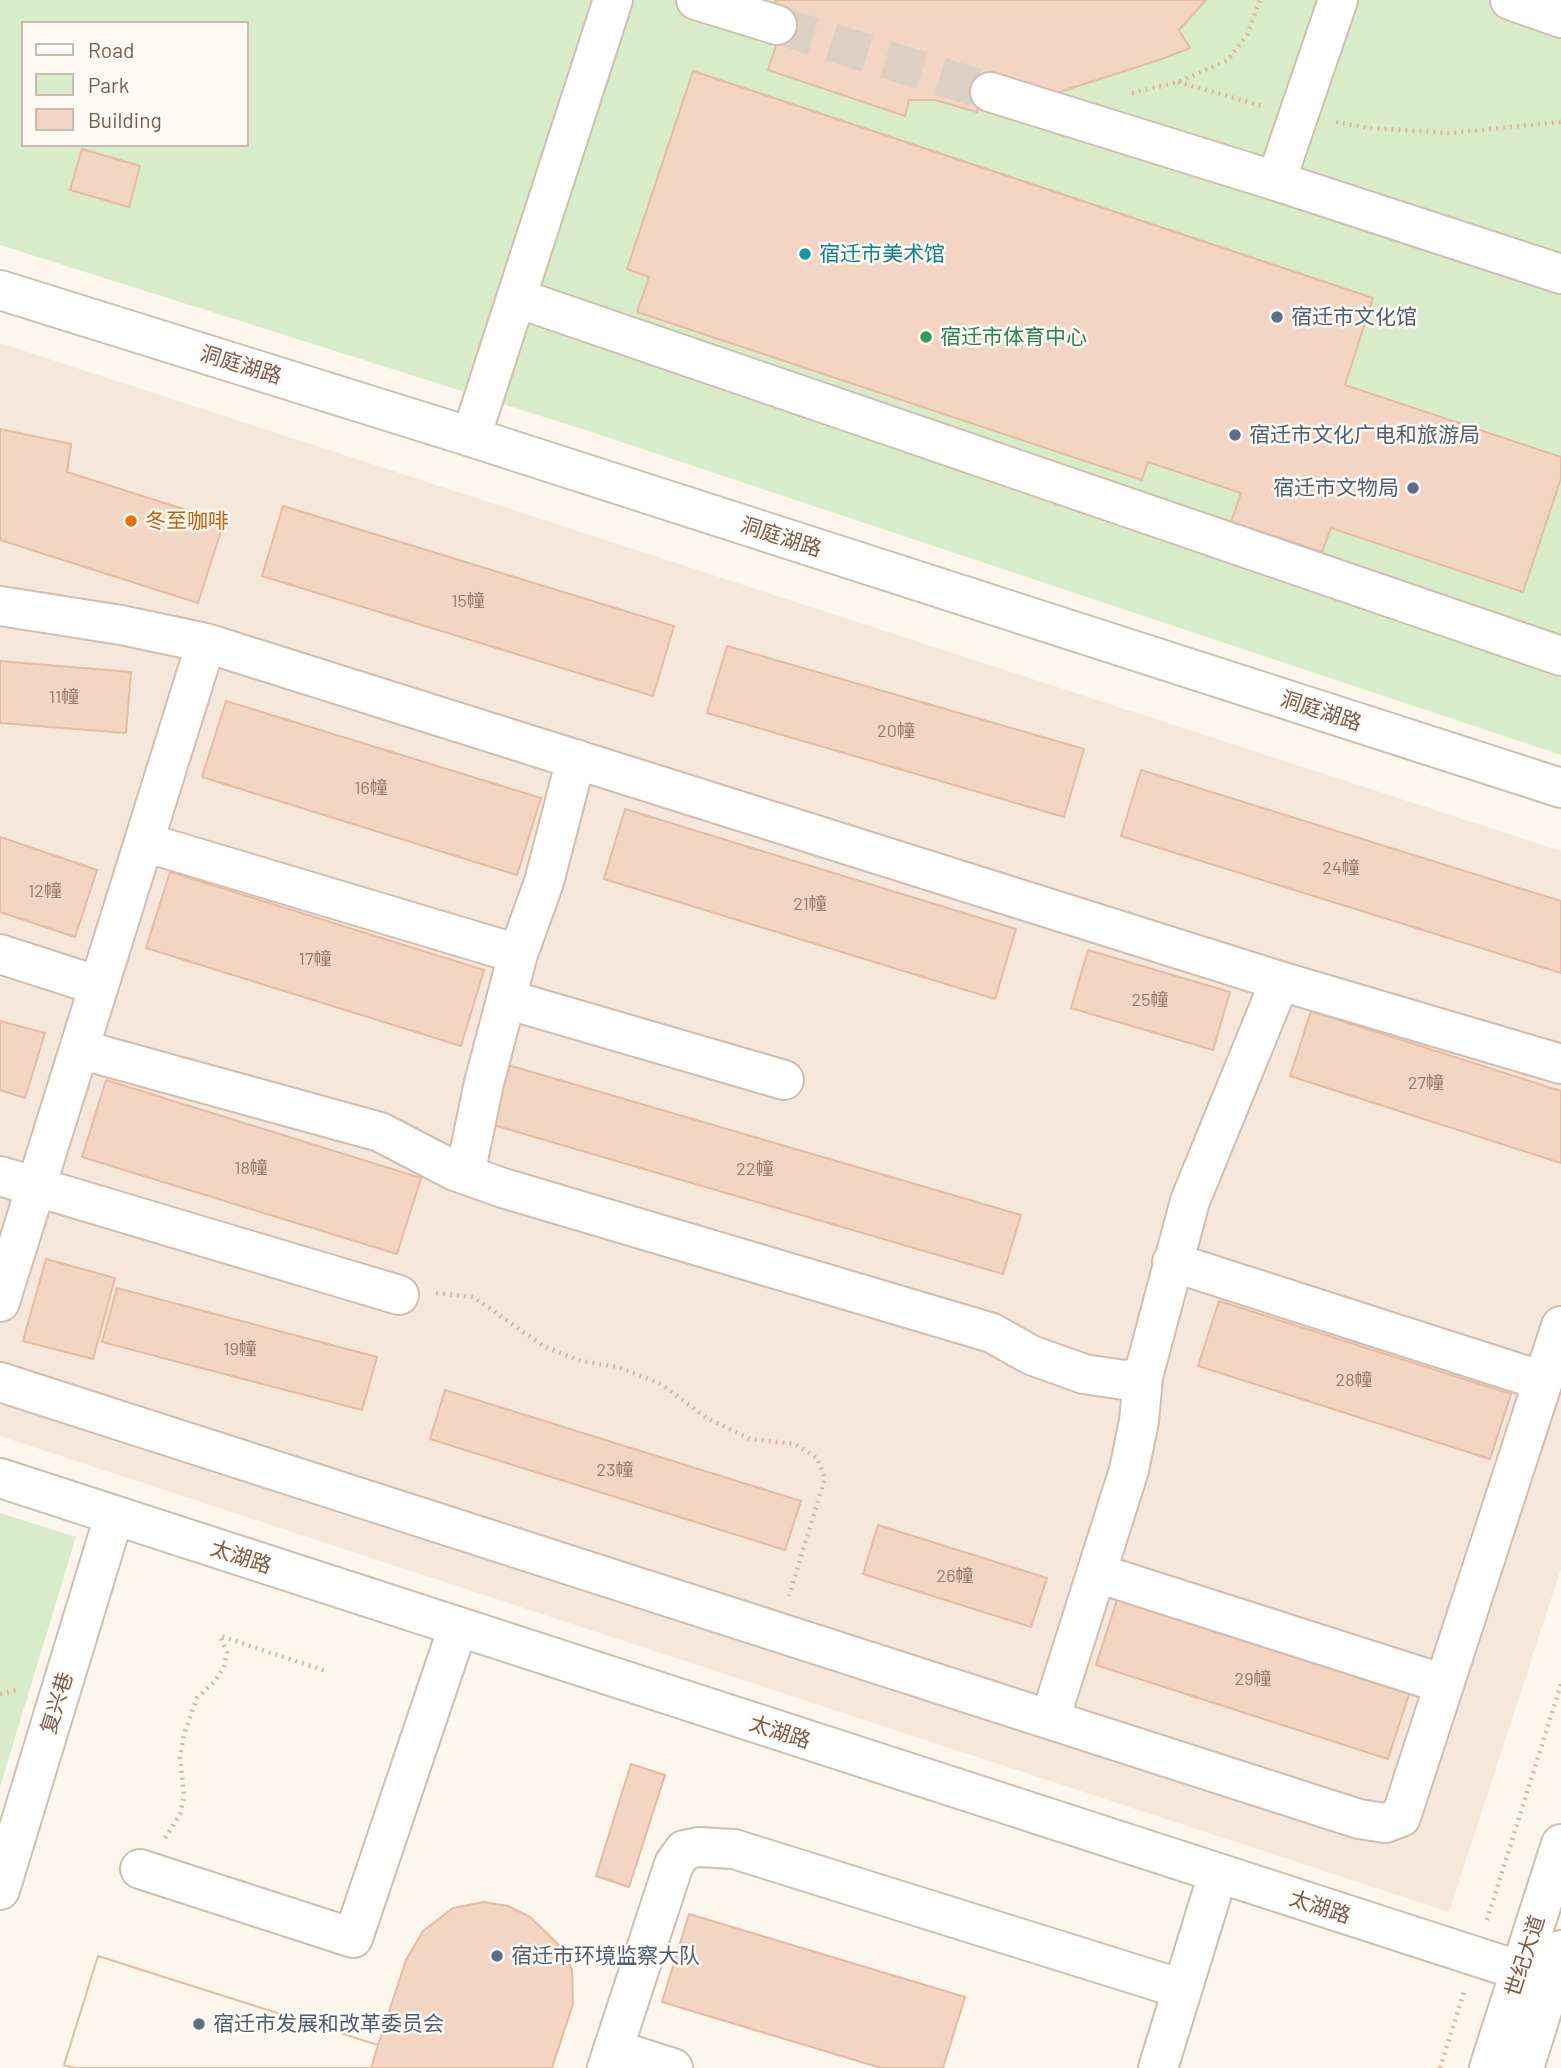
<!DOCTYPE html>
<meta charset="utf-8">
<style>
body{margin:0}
#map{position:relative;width:1561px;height:2068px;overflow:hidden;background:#fdf6ec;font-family:Barlow,sans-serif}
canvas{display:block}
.legend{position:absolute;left:21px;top:21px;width:228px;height:126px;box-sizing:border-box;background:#fffaf3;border:2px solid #cabbb1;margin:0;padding:9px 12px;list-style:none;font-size:21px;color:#7a5c4d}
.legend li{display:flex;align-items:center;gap:14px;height:35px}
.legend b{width:35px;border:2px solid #cabbb1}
</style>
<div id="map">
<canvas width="1561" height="2068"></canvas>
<ul class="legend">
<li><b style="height:9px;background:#fff"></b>Road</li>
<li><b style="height:19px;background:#d8ecc9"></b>Park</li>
<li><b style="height:19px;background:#f3d5c3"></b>Building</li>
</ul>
</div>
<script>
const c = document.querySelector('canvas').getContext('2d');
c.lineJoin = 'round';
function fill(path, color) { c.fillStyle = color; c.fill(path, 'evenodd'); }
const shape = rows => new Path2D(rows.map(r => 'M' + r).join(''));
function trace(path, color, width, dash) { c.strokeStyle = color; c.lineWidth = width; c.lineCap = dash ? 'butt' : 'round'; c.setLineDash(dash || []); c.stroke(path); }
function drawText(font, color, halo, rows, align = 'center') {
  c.font = font + ' Barlow,"Noto Sans SC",sans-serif'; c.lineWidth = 5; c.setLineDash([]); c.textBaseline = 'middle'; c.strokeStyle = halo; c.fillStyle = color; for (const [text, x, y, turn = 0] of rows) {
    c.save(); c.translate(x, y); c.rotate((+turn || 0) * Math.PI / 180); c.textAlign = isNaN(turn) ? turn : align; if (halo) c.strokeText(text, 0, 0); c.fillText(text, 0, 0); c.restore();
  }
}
const residential = shape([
 [0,343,1561,851,1561,1569,1449,1912,0,1436]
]);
const green = shape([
 [0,0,1561,0,1561,755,582,429,0,245],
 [23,23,247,23,247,145,23,145],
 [0,1513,76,1537,0,1787]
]);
const building = shape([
 [775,0,1206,0,1179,30,1190,48,1159,60,1053,94,987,78,977,112,935,100,909,100,905,116,768,70,785,17,775,0],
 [693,71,1373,298,1345,385,1561,457,1561,478,1523,592,1331,528,1322,552,1231,522,1241,493,1148,462,1142,480,637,312,649,277,627,269,693,71],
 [82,149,140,166,129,207,70,190,82,149],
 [0,429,71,444,67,472,224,522,198,603,0,540,0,429],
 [283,506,674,626,653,696,262,576,283,506],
 [727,646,1084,749,1064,817,707,713,727,646],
 [0,661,131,672,126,733,0,723,0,661],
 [226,701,541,798,517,875,202,777,226,701],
 [1141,770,1561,901,1561,973,1121,836,1141,770],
 [625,809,1016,929,995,999,604,879,625,809],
 [0,837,97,870,75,937,0,912,0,837],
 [170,872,484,970,461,1046,146,948,170,872],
 [1088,950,1230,992,1213,1050,1071,1008,1088,950],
 [1311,1011,1561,1091,1561,1163,1290,1076,1311,1011],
 [0,1021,45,1033,25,1098,0,1090,0,1021],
 [508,1065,1021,1215,1003,1274,490,1124,508,1065],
 [106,1080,421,1178,397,1254,82,1157,106,1080],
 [46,1259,115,1278,93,1359,23,1341,46,1259],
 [117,1288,377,1357,362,1410,102,1342,117,1288],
 [1219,1301,1511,1394,1490,1459,1198,1366,1219,1301],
 [445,1390,801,1501,785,1550,430,1439,445,1390],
 [878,1525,1047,1578,1031,1627,863,1574,878,1525],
 [1117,1600,1409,1694,1388,1759,1096,1665,1117,1600],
 [631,1764,665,1775,629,1887,596,1876,631,1764],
 [484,1902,508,1906,530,1917,561,1947,572,1970,573,2004,552,2068,74,2068,64,2065,98,1956,378,2045,406,1960,423,1931,453,1908,484,1902],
 [689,1914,965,1997,943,2068,881,2068,662,2002,689,1914],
 [98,1956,378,2045,371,2068,74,2068,64,2065,98,1956]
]);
const minorTunnel = shape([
 [777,25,990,92]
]);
const path = shape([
 [1178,82,1262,106],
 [1132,93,1178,82,1228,60,1247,35,1260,0],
 [1336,122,1369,128,1451,133,1561,122],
 [436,1293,473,1297,545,1347,581,1361,618,1367,661,1384,707,1418,750,1439,795,1444,817,1458,825,1478,789,1596],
 [0,1694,20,1689],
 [165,1838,180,1814,184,1796,180,1757,184,1734,197,1698,215,1681,224,1667,227,1652,220,1636,326,1671],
 [1487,1920,1561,1684],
 [1440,2068,1464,1992]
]);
const minor = shape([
 [696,0,777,25],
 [1338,0,1276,181,1561,274],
 [1510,0,1561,18],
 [990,92,1276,181],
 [0,290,471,437,1561,788],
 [517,298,1561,656],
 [471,437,613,0],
 [0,606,121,625,206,643,1280,981,1561,1064],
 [144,842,518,954],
 [0,954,99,986],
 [506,999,784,1080],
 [79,1049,380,1132,455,1171,503,1188,992,1333,1031,1355,1084,1374,1124,1380,1143,1377],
 [465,1174,484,1083,518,954,544,882,576,759],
 [0,1176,399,1295],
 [1172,1262,1543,1381],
 [0,1302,206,643],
 [0,1382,1359,1819,1385,1823,1401,1817,1561,1326],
 [0,1478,1561,1984],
 [1097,1573,1444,1684],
 [1050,1719,1129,1470,1139,1421,1143,1377,1190,1201,1280,981],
 [140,1869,353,1938,458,1627],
 [0,1890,114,1516],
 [613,2049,673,2068],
 [607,2068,674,1864,684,1850,698,1847,734,1849,1182,1989],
 [1158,2068,1218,1874],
 [1489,2068,1561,1844],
 [1524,2068,1561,1950]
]);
const markers = [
 [805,254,7,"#0f9aa8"],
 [1277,317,7,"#5c6f8a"],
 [926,337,7,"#2e9e5b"],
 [1235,435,7,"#5c6f8a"],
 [1413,488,7,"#5c6f8a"],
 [131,521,7,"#e8710a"],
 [497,1956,7,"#5c6f8a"],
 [199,2024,7,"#5c6f8a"]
];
const numberNames = [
 ["15幢",468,601],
 ["11幢",64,697],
 ["20幢",896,731],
 ["16幢",371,788],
 ["24幢",1341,868],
 ["12幢",45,891],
 ["21幢",810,904],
 ["17幢",315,959],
 ["25幢",1150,1000],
 ["27幢",1426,1083],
 ["18幢",251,1168],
 ["22幢",755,1169],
 ["19幢",240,1349],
 ["28幢",1354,1380],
 ["23幢",615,1470],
 ["26幢",955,1576],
 ["29幢",1253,1679]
];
const cultureNames = [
 ["宿迁市美术馆",819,254]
];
const serviceNames = [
 ["宿迁市文化馆",1291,317],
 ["宿迁市文化广电和旅游局",1249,435],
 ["宿迁市文物局",1399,488,"right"],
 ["宿迁市环境监察大队",511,1956],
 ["宿迁市发展和改革委员会",213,2024]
];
const leisureNames = [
 ["宿迁市体育中心",940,337]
];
const streetNames = [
 ["洞庭湖路",241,365,17],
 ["洞庭湖路",781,537,18],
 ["洞庭湖路",1321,711,18],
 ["太湖路",241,1557,18],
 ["复兴巷",57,1703,-73],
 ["太湖路",780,1732,18],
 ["太湖路",1320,1907,18],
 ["世纪大道",1525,1956,-72]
];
const foodNames = [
 ["冬至咖啡",145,521]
];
fill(residential, '#f5e8da');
fill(green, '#d8ecc9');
fill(building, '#f3d5c3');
trace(building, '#e6bba3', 2);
trace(minorTunnel, '#dcd0c4', 38, [38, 19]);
trace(minor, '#d1beb0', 42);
trace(path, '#d9b8a5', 4.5, [2, 5]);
trace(minor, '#fff', 38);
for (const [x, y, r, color] of markers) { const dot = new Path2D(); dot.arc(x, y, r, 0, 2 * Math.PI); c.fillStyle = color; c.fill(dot); trace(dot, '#fffaf3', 2.5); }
drawText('18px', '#987a6a', null, numberNames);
drawText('21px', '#0d838f', '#fffaf3', cultureNames, 'left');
drawText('21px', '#4e5e75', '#fffaf3', serviceNames, 'left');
drawText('21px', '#27864d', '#fffaf3', leisureNames, 'left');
drawText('21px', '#7a5c4d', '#fffaf3', streetNames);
drawText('21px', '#c56008', '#fffaf3', foodNames, 'left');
</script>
